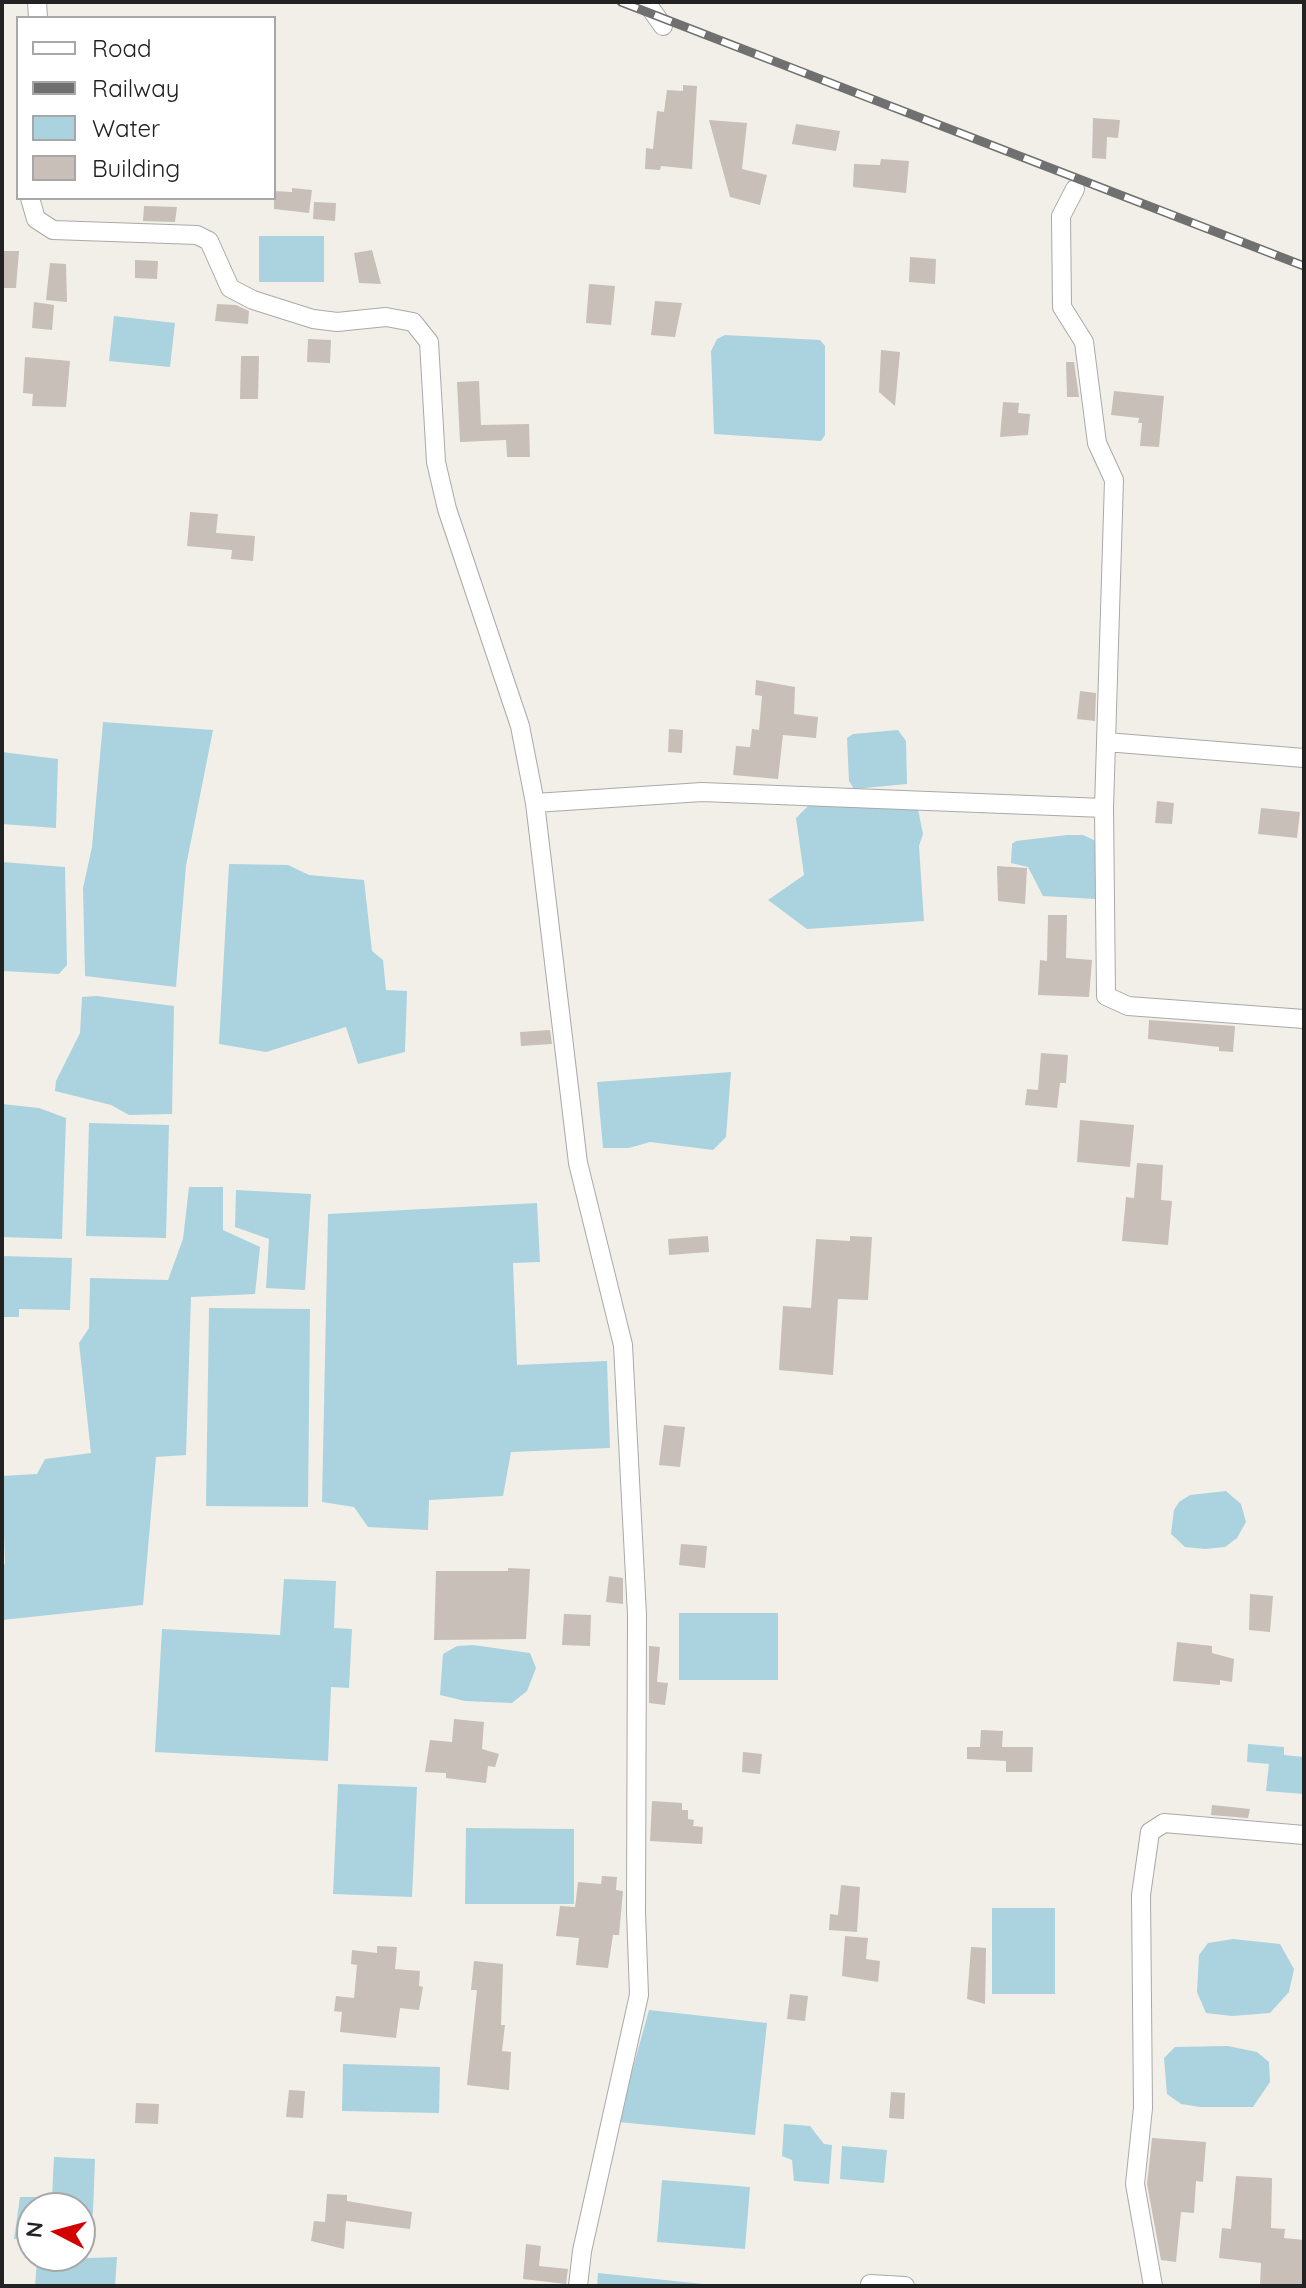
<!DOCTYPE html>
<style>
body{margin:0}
#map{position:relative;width:1306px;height:2288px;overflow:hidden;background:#f2efe9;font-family:Quicksand,sans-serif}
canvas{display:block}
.frame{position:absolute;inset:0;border:4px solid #222;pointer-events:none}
.legend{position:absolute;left:16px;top:16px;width:260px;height:184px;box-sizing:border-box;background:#fff;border:2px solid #a7a7a7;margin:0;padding:10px 14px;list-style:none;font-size:24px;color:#222}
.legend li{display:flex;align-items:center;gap:16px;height:40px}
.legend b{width:40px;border:2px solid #a7a7a7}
.north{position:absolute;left:16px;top:2192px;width:80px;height:80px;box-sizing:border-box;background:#fff;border:2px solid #a7a7a7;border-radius:50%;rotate:276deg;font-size:22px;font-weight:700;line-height:32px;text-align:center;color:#222}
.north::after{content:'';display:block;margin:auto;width:28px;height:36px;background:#d40000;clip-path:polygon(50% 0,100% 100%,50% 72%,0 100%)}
</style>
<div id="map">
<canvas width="1306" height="2288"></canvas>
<div class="frame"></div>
<ul class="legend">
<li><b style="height:10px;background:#fff"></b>Road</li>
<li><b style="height:10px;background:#707070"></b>Railway</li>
<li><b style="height:22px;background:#aad3df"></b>Water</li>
<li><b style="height:22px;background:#c7bfb8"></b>Building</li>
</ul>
<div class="north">N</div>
</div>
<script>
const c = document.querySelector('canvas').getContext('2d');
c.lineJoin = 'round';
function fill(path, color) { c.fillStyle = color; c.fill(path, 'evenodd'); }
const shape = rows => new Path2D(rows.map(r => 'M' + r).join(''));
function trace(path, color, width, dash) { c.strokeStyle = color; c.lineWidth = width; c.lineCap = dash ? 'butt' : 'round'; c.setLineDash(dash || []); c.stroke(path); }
const water = shape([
 [259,236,324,236,324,282,259,282],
 [114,316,175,323,170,367,109,361],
 [725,335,820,340,825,346,825,435,821,441,714,434,711,351,717,339],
 [103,722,213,730,186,866,176,987,85,976,83,888,92,847],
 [898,730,906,741,907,784,854,789,849,781,847,738,853,734],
 [2,752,58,759,56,828,2,824],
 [810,804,918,809,923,834,919,846,924,921,807,929,768,900,804,875,796,818],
 [1067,835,1083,835,1098,842,1098,898,1095,899,1043,896,1028,867,1011,863,1012,844,1016,841],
 [2,862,65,867,67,965,59,974,2,971],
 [229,864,288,865,309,875,364,880,372,951,383,960,386,990,407,991,405,1052,358,1064,346,1027,266,1052,219,1044],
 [97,996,174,1006,172,1114,129,1115,111,1105,55,1091,56,1081,80,1033,82,997],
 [731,1072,726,1137,713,1150,650,1142,629,1148,603,1148,597,1082],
 [2,1104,39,1108,66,1118,62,1239,2,1237],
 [89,1123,169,1125,166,1238,86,1236],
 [189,1187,223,1187,223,1230,260,1247,255,1294,191,1297,186,1455,156,1457,143,1605,2,1620,2,1565,5,1564,2,1476,37,1474,45,1459,91,1453,79,1343,89,1328,90,1278,168,1280,183,1239],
 [236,1190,311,1194,305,1290,266,1288,269,1239,235,1227],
 [537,1203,540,1262,513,1263,517,1365,607,1361,610,1448,511,1452,503,1496,429,1500,428,1530,368,1527,354,1507,322,1502,328,1214],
 [2,1256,72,1258,70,1310,19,1309,19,1317,2,1317],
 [209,1308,310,1309,308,1507,206,1506],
 [1226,1491,1241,1504,1246,1522,1237,1538,1225,1547,1205,1549,1185,1547,1171,1534,1174,1510,1179,1502,1190,1495],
 [284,1579,336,1581,334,1628,352,1629,349,1688,331,1687,328,1761,155,1752,162,1629,280,1635],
 [679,1613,778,1613,778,1680,679,1680],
 [473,1645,530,1653,536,1668,527,1691,512,1703,465,1701,440,1695,443,1654,457,1646],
 [1248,1744,1284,1747,1284,1755,1304,1757,1304,1794,1266,1791,1269,1764,1247,1762],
 [338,1784,417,1787,412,1897,333,1894],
 [466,1828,574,1829,574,1904,465,1904],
 [992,1908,1055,1908,1055,1994,992,1994],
 [1233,1939,1280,1944,1294,1969,1289,1992,1270,2013,1232,2016,1206,2013,1197,1992,1199,1955,1208,1943],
 [649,2010,767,2023,755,2135,618,2122],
 [1228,2046,1257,2052,1269,2062,1270,2082,1253,2107,1200,2107,1181,2104,1167,2094,1164,2058,1175,2047],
 [343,2064,440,2067,439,2113,342,2111],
 [784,2124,810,2126,824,2144,832,2145,829,2184,794,2181,792,2160,782,2156],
 [842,2146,887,2150,884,2183,840,2179],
 [54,2157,95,2159,93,2212,86,2243,80,2242,80,2208,32,2208,32,2240,14,2239,20,2197,52,2197],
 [662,2180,750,2187,745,2249,657,2242],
 [117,2257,115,2286,35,2286,37,2260],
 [598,2273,722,2286,597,2286]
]);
const building = shape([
 [683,85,697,86,692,169,661,166,660,170,645,169,646,148,653,149,657,111,664,112,667,90,683,91],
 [1093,118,1120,120,1118,138,1107,137,1106,159,1092,158],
 [709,120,747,123,742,169,767,175,760,205,730,197],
 [796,124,840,131,836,151,792,144],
 [881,159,909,161,906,193,853,187,854,164,880,165],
 [292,188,312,190,309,213,274,209,274,191,292,192],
 [314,202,336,203,335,221,313,219],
 [144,206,177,207,175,222,143,221],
 [372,250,381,284,359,283,354,253],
 [2,251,19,251,16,288,2,288],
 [910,257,936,259,935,284,909,282],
 [135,260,158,261,157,279,135,278],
 [50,263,66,264,67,302,46,300],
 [589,284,615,286,611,325,586,323],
 [655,301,682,303,675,337,651,335],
 [34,302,54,305,52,330,32,328],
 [217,304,236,305,249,311,248,324,215,321],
 [308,339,331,340,330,363,307,362],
 [881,350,900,352,895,406,879,392],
 [241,356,259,356,258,399,240,399],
 [25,357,70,361,66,407,32,406,33,394,23,393],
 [1066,362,1074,362,1079,397,1067,397],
 [479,381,481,425,529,424,530,457,507,457,506,440,460,442,457,382],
 [1114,391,1164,396,1159,447,1140,446,1142,423,1138,423,1139,418,1111,415],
 [1003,402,1019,403,1018,413,1030,414,1028,435,1000,437],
 [190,512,218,514,216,533,255,536,253,561,231,559,232,550,187,546],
 [756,680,795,687,794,714,818,717,816,738,783,735,778,779,733,775,736,746,750,747,752,729,759,730,762,696,755,695],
 [1080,691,1096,693,1095,721,1077,719],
 [669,729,683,730,682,753,668,752],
 [1157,801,1174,803,1172,824,1155,823],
 [1261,808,1300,812,1297,838,1258,834],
 [997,866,1027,868,1025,904,998,901],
 [1048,915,1067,915,1066,958,1092,960,1089,997,1038,995,1040,960,1047,961],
 [1149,1020,1235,1026,1233,1052,1219,1051,1219,1047,1148,1039],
 [550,1030,552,1044,521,1046,520,1032],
 [1041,1053,1068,1055,1066,1083,1060,1083,1057,1108,1025,1105,1027,1089,1038,1090],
 [1080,1120,1134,1125,1130,1167,1077,1162],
 [1137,1163,1163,1165,1161,1200,1172,1201,1168,1245,1122,1241,1126,1197,1134,1198],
 [708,1236,709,1252,669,1255,668,1239],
 [850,1236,872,1237,868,1300,838,1299,833,1375,779,1370,783,1306,811,1308,816,1239,850,1241],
 [664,1425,685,1427,680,1467,659,1465],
 [681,1544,707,1546,705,1568,679,1565],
 [508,1568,530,1569,526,1639,434,1640,436,1571,508,1571],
 [609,1576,623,1578,623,1604,606,1602],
 [1250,1594,1273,1596,1270,1632,1249,1630],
 [564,1614,591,1615,590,1646,562,1645],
 [1177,1642,1212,1646,1212,1653,1234,1659,1232,1682,1220,1680,1220,1685,1173,1681],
 [649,1646,660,1647,657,1682,668,1683,665,1705,649,1703],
 [454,1719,484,1722,482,1749,499,1754,495,1767,488,1766,486,1783,446,1778,446,1773,425,1772,430,1740,452,1742],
 [981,1730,1003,1731,1002,1747,1033,1747,1032,1772,1006,1772,1006,1761,967,1759,967,1747,980,1747],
 [743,1752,762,1754,760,1774,742,1772],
 [652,1801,682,1803,682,1810,688,1810,688,1819,694,1820,693,1826,703,1827,702,1844,650,1841],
 [1212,1805,1250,1809,1248,1818,1211,1815],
 [602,1876,617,1877,616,1890,623,1891,619,1935,613,1935,608,1968,576,1965,579,1938,556,1936,560,1906,575,1907,578,1882,601,1884],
 [841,1885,860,1887,857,1932,829,1930,830,1914,838,1915],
 [845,1936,868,1938,866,1959,880,1961,878,1982,842,1976],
 [377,1946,397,1947,395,1969,420,1971,419,1986,423,1987,419,2010,400,2008,396,2038,340,2032,342,2012,334,2011,336,1996,354,1998,357,1965,351,1964,352,1950,377,1953],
 [971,1947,986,1948,985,2004,967,1999],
 [474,1961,503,1964,501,2025,505,2025,502,2051,511,2052,509,2090,467,2085,477,1990,471,1990],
 [790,1994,808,1996,805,2021,787,2019],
 [289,2090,305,2091,303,2118,286,2117],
 [891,2092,905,2093,904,2119,889,2118],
 [136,2103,159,2104,158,2124,135,2123],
 [1152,2138,1206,2142,1203,2182,1196,2181,1194,2213,1181,2212,1176,2262,1161,2260,1147,2184],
 [1236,2176,1272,2178,1271,2228,1285,2229,1284,2238,1304,2240,1304,2286,1260,2286,1261,2263,1219,2258,1222,2228,1231,2229],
 [327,2194,347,2195,347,2201,412,2212,410,2229,346,2221,344,2249,311,2241,314,2221,325,2222],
 [526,2244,541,2246,539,2266,568,2269,566,2284,523,2279]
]);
const minor = shape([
 [37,2,38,18],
 [646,2,663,26],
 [1075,189,1061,216,1062,307,1084,342,1097,443,1114,480,1104,808],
 [30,198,36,219,53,230,197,235,209,241,230,288,253,300,313,319,337,322,386,317,413,322,429,342,436,462,447,509,520,726,535,803,578,1163,623,1345,637,1615,636,1912,639,1995,582,2251,578,2286],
 [1106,742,1304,758],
 [535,803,702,792,1104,808,1106,996,1128,1006,1304,1019],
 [870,2284,905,2286],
 [1153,2286,1135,2184,1143,2108,1141,1895,1150,1832,1164,1823,1304,1835]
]);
const rail = shape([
 [621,2,1304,266]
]);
fill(water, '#aad3df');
fill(building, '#c7bfb8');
trace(minor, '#a9a9a9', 20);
trace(minor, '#fff', 18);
trace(rail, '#707070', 9);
trace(rail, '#fff', 6, [18]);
</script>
